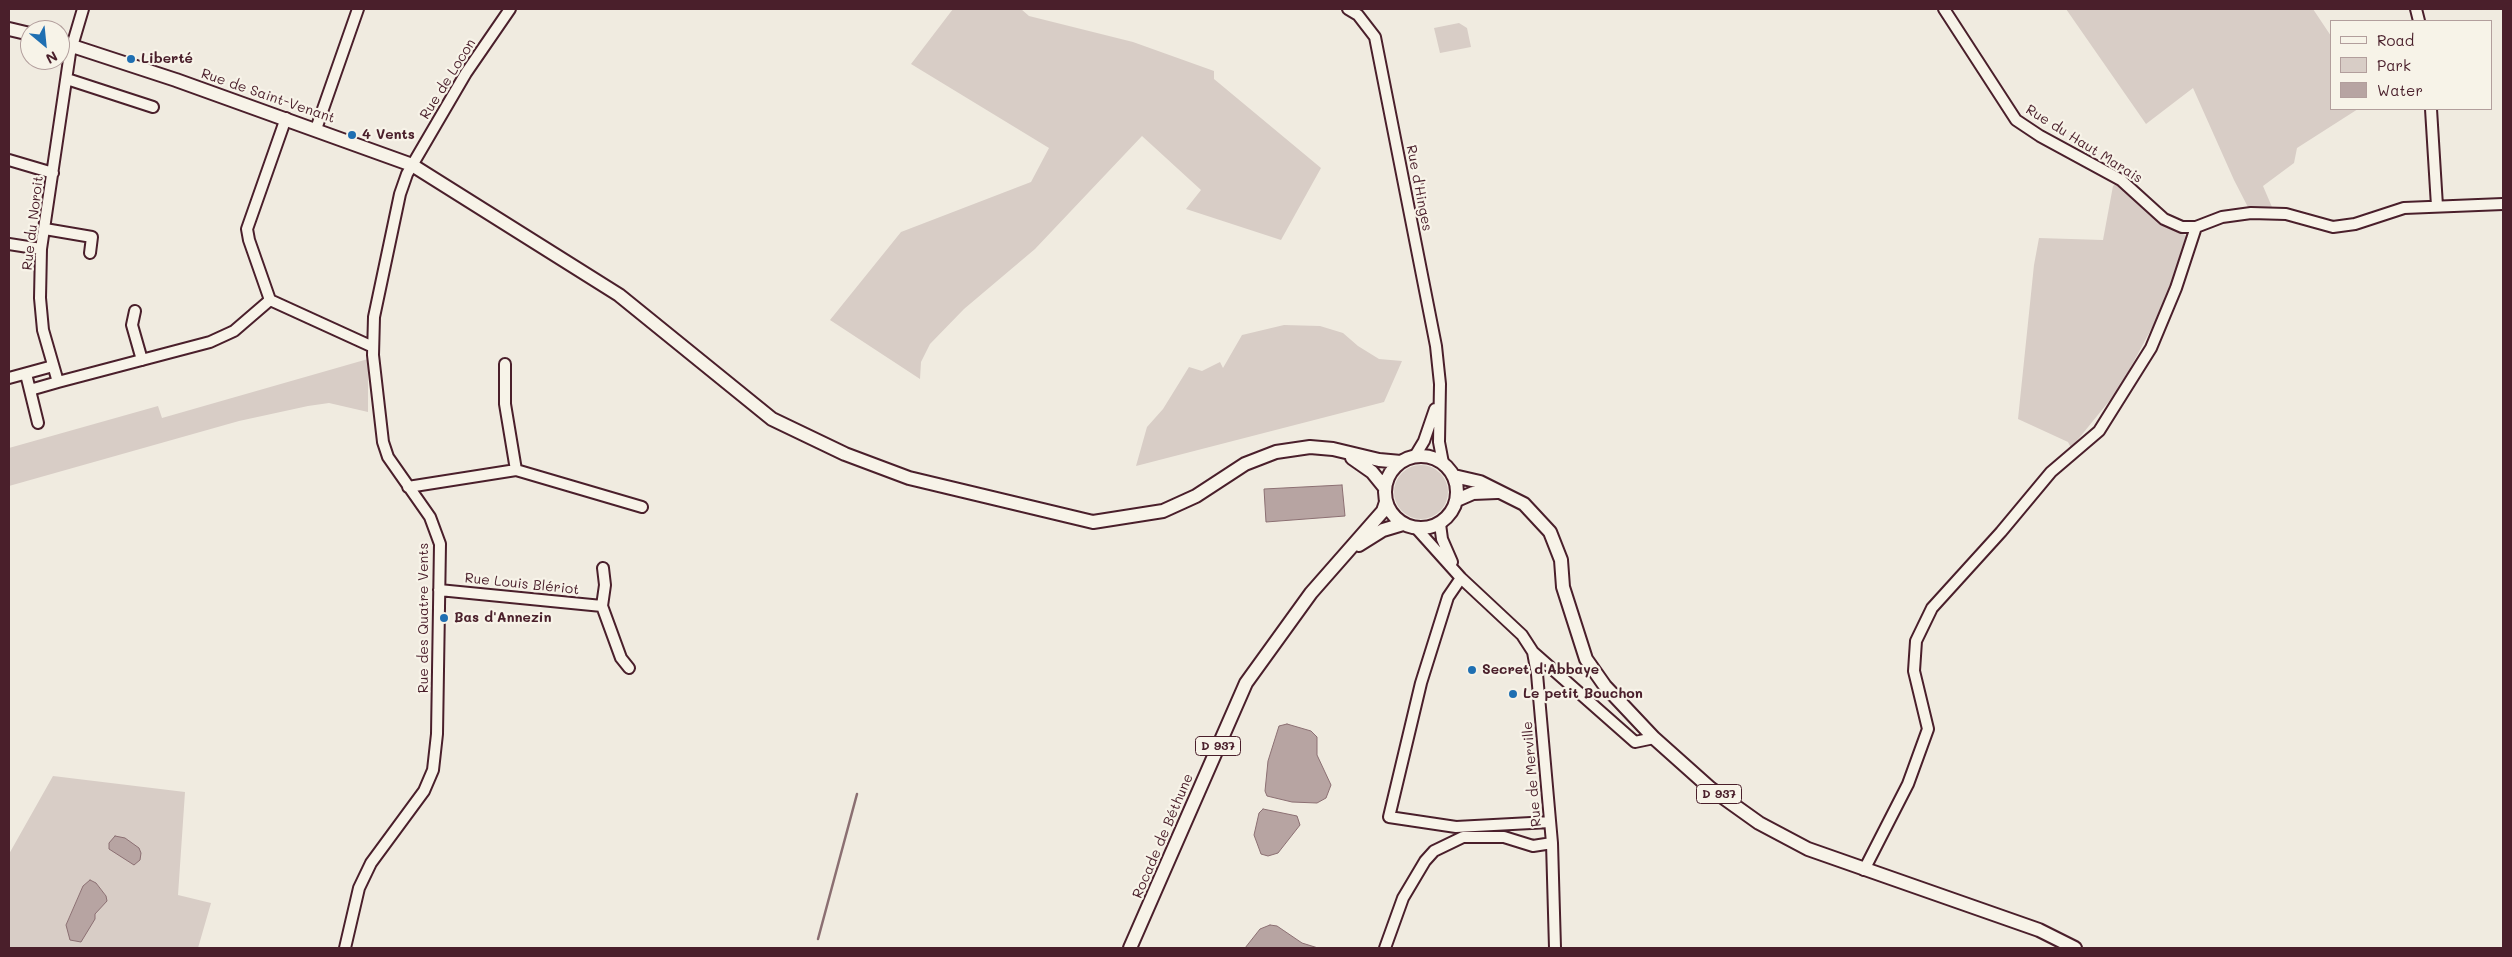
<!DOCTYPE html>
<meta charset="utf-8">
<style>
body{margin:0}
#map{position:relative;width:2512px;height:957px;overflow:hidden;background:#f0ebe0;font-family:Mali,sans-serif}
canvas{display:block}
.frame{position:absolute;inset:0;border:10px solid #4a1f2b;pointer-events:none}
.legend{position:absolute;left:2330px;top:20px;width:162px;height:90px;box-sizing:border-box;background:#f7f3e8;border:1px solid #b29e9c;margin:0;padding:6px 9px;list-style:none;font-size:15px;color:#4a1f2b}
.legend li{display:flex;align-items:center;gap:10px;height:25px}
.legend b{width:25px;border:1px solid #b29e9c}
.north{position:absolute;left:20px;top:20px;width:50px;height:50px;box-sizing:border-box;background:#f7f3e8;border:1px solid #b29e9c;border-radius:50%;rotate:152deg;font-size:14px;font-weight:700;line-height:20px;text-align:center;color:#4a1f2b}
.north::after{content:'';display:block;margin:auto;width:18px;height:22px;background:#1f6fb2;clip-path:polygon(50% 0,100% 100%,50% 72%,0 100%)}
</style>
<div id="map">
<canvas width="2512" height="957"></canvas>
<div class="frame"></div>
<ul class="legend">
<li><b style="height:6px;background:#f7f3e8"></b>Road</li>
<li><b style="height:14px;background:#d8cdc6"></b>Park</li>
<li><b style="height:14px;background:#b7a4a2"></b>Water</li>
</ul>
<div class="north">N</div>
</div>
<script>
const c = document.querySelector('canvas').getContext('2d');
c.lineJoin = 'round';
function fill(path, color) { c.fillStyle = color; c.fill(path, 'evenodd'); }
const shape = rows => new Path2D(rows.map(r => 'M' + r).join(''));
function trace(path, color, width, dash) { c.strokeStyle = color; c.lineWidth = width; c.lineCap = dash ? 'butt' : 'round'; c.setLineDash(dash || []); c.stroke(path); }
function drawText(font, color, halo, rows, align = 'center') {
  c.font = font + ' Mali,sans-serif'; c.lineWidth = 4.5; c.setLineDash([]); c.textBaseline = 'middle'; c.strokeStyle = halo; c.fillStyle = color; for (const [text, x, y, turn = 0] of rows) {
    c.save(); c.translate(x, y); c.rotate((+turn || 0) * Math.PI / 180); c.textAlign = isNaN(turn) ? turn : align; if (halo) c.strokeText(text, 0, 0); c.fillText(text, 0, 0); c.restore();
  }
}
const green = shape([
 [953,9,1021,9,1029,16,1133,42,1214,71,1214,79,1321,168,1281,240,1186,209,1201,190,1142,136,1035,249,964,309,930,344,921,362,920,379,830,320,901,232,1031,182,1049,148,911,64],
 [2066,9,2313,9,2331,36,2331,109,2358,109,2297,148,2294,163,2263,186,2275,214,2251,213,2234,180,2193,88,2146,124],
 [1459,23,1467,28,1471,47,1440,53,1434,28],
 [2117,183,2166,226,2185,235,2189,242,2162,309,2119,389,2071,448,2068,442,2018,419,2034,265,2039,238,2103,240,2113,186],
 [1284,325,1320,326,1343,333,1358,346,1379,359,1402,361,1384,402,1136,466,1147,427,1163,409,1189,367,1202,371,1220,362,1223,368,1242,335],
 [368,359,368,412,329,403,308,406,239,421,9,486,9,448,158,406,162,418],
 '1394 492a27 27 0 1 1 54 0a27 27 0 1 1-54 0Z',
 [53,776,185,792,178,895,211,903,198,948,9,948,9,854],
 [96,883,106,896,106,901,95,914,83,937,66,925,83,886]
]);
const water = shape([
 [1342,485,1345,516,1266,522,1264,489,1342,485],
 [1287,724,1311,731,1317,737,1317,755,1331,785,1326,798,1317,803,1292,802,1267,796,1265,791,1268,761,1279,726,1287,724],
 [1263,809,1297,816,1300,825,1278,853,1268,856,1261,854,1254,835,1259,813,1263,809],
 [115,836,125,838,139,848,141,853,140,860,134,865,109,849,109,843,115,836],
 [90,880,96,883,106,896,107,901,95,914,95,919,81,942,70,940,66,925,83,886,90,880],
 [1270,925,1277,926,1302,943,1318,948,1245,948,1260,929,1270,925]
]);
const stream = shape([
 [818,939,857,794]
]);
const minor = shape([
 [83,9,70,53,41,249,40,298,43,330,58,382,210,342,234,331,270,300],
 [1348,9,1358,15,1375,37,1436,346,1440,384,1439,442,1443,463],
 [1944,9,2016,120,2040,136,2121,180,2164,219,2182,227,2196,227,2222,217,2251,213,2286,214,2333,227,2355,224,2404,208,2503,204],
 [2416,9,2419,21],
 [67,79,153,107],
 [2431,109,2437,206],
 [286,118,247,229,249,240,270,300,373,347],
 [316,129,358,9],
 [9,160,53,173],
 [45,229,92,237,90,253],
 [9,244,41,249],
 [135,311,132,325,142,360],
 [505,364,505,404,516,470],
 [26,374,38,423],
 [9,378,53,366],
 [30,390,58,382],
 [1415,456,1424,441,1435,409],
 [408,487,516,470,642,507],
 [1440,524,1442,539,1452,562],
 [1417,529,1461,578,1522,635,1533,652,1537,674,1552,843,1555,948],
 [603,568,605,585,602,606,621,658,629,668],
 [1461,578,1448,597,1421,683,1389,817,1456,827,1550,822],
 [439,590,602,606],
 [1533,652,1635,742,1654,738],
 [1864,870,1908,784,1928,729,1914,671,1916,641,1932,608,2001,532,2051,472,2099,431,2151,348,2176,288,2196,227],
 [345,948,359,888,371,863,424,791,433,770,437,734,440,544,430,517,388,457,383,442,373,355,374,317,400,194,407,174,466,73,510,9],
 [1385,948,1403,898,1425,861,1434,851,1463,837,1504,837,1533,846,1552,843]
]);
const major = shape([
 [9,29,30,34],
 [60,42,176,80,412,165,619,295,772,419,845,454,909,478,1093,522,1163,511,1196,496,1245,464,1276,452,1310,447,1333,449,1379,460,1401,462],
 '1385 492a36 36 0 1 1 72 0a36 36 0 1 1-72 0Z',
 [1352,458,1372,472,1385,488],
 [1454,476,1480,482,1524,504,1550,532,1561,560,1563,587,1586,659,1605,686,1654,738,1710,788,1759,823,1808,849,2039,930,2075,948],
 [1457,500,1473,493,1497,492],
 [1359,545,1383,530,1403,524],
 [1130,948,1246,683,1311,593,1383,511,1386,502]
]);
const markers = [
 [131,59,5,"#1f6fb2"],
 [352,135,5,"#1f6fb2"],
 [444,618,5,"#1f6fb2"],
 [1472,670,5,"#1f6fb2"],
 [1513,694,5,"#1f6fb2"]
];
const shields = [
 [1218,746,45],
 [1719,794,45]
];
const shieldNames = [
 ["D 937",1218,746],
 ["D 937",1719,794]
];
const poiNames = [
 ["Liberté",141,59],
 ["4 Vents",362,135],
 ["Bas d'Annezin",454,618],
 ["Secret d'Abbaye",1482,670],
 ["Le petit Bouchon",1523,694]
];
const streetNames = [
 ["Rue de Locon",448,79,-58],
 ["Rue de Saint-Venant",268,96,19],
 ["Rue du Haut Marais",2084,144,32],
 ["Rue d'Hinges",1419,188,79],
 ["Rue du Noroit",33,223,-83],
 ["Rue Louis Blériot",522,584,6],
 ["Rue des Quatre Vents",424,618,-90],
 ["Rue de Merville",1532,774,-95],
 ["Rocade de Béthune",1163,836,-67]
];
fill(green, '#d8cdc6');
fill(water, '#b7a4a2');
trace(water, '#8b6f72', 1);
trace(stream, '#8b6f72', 2.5);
trace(minor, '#4a1f2b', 14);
trace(major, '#4a1f2b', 16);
trace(minor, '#f7f3e8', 10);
trace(major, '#f7f3e8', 12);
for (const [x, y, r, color] of markers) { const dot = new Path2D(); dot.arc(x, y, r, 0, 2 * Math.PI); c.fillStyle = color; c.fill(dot); trace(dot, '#f7f3e8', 2); }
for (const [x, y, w] of shields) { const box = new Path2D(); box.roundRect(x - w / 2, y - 9.5, w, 19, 4); c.fillStyle = '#f7f3e8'; c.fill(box); trace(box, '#4a1f2b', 1); }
drawText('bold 12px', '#4a1f2b', null, shieldNames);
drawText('bold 14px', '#4a1f2b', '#f7f3e8', poiNames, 'left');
drawText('14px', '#4a1f2b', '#f7f3e8', streetNames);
</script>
